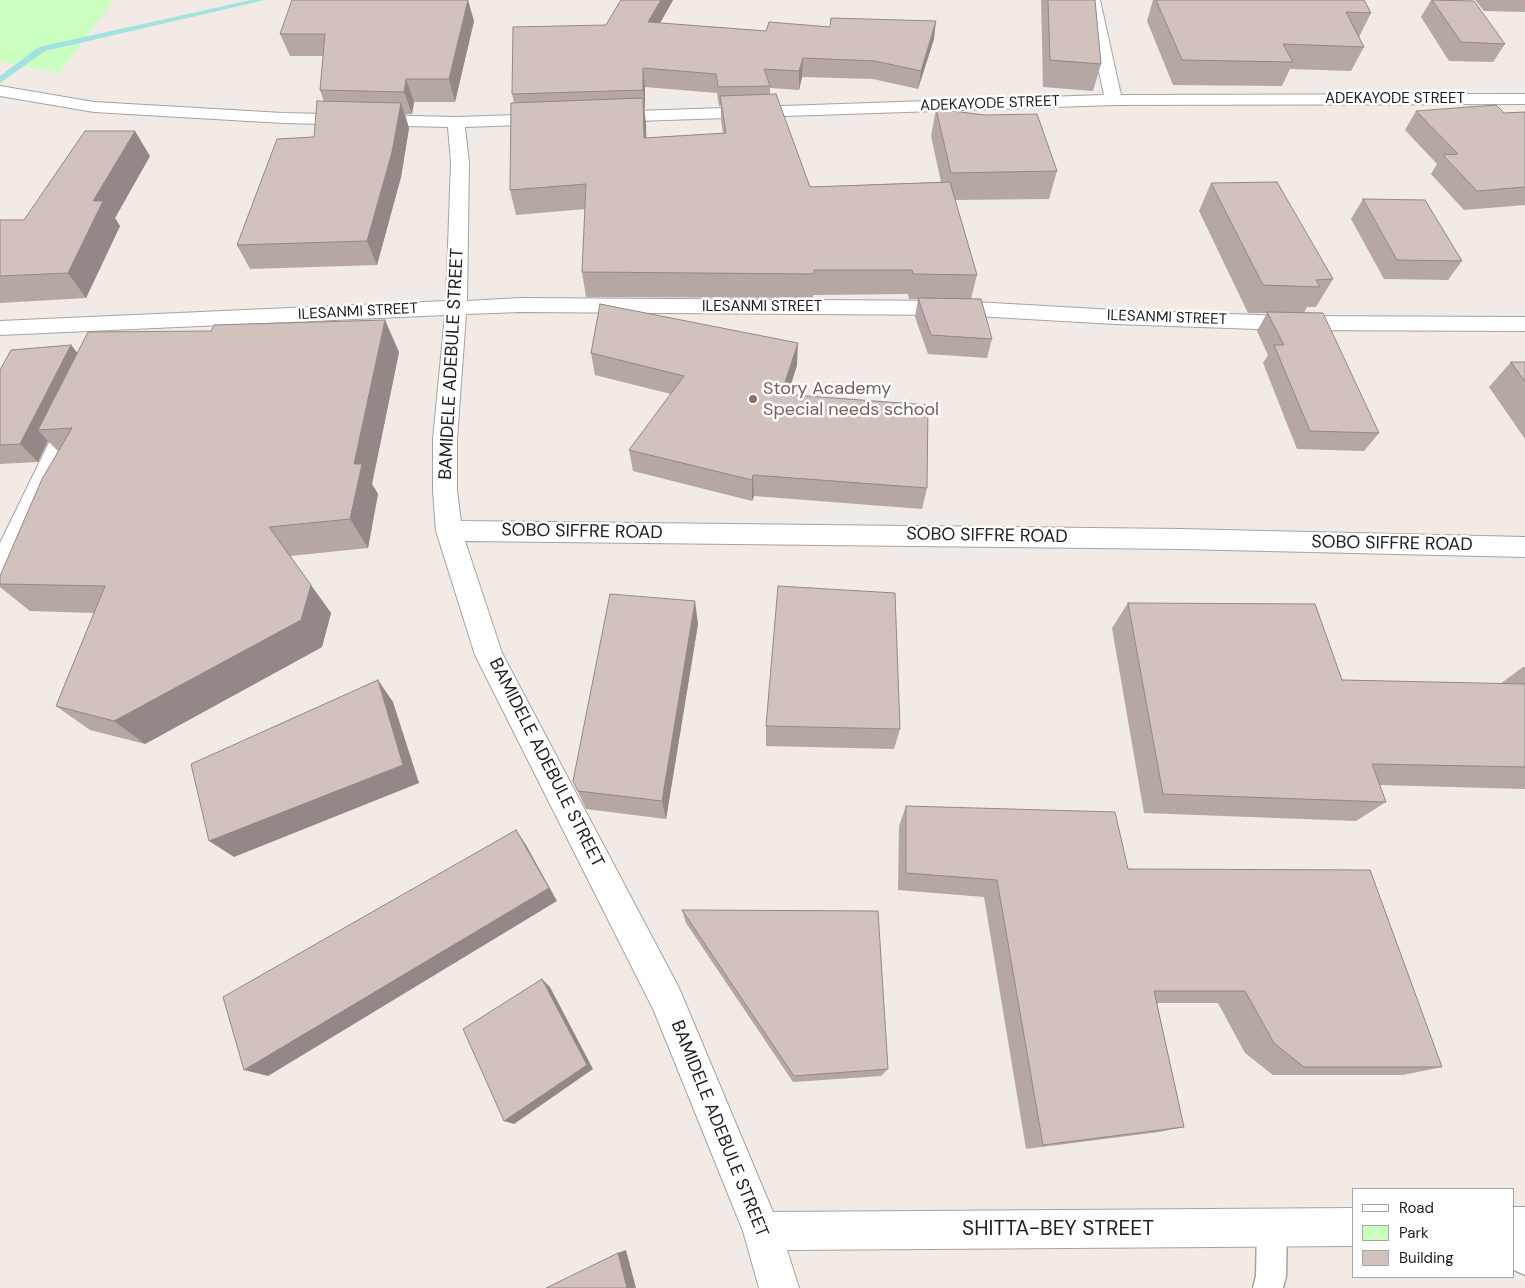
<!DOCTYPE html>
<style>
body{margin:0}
#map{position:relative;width:1525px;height:1288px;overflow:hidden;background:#f1eae5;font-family:"DM Sans",sans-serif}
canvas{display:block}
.legend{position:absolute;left:1352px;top:1188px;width:162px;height:90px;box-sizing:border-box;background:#fff;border:1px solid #a6a6a6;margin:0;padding:6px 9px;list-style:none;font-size:15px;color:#202020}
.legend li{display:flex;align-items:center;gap:10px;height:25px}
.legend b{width:25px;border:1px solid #a6a6a6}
</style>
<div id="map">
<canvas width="1525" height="1288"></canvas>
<ul class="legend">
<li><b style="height:6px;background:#fff"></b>Road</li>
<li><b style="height:14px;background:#caffbf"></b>Park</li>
<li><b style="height:14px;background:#d2c2be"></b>Building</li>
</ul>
</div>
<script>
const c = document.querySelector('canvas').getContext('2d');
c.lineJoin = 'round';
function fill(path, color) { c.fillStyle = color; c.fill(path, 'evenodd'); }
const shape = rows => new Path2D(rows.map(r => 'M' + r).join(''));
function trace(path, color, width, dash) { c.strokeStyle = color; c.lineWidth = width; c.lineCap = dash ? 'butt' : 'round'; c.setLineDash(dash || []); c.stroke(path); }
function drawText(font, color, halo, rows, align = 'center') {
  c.font = font + ' "DM Sans",sans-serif'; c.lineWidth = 5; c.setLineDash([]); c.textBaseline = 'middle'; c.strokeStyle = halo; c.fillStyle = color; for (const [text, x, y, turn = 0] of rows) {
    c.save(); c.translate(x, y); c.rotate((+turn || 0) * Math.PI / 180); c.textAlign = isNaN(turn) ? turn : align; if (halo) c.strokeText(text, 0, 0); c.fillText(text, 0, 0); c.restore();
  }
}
const park = shape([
 [0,0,114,0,59,73,0,61]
]);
const stream = shape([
 [251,0,265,0,45,51,0,83,0,76,39,47,251,0]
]);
const service = shape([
 [1272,1213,1283,1217,1287,1228,1286,1276,1283,1288,1253,1288,1256,1276,1257,1228,1261,1217,1272,1213],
 [1514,1213,1525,1218,1525,1275,1514,1270,1514,1213]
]);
const minor = shape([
 [1084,0,1100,0,1121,95,1525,94,1525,104,1114,105,607,122,601,121,598,117,601,113,607,112,1104,95,1084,0],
 [0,86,94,102,283,113,456,117,549,114,555,115,558,119,555,123,549,124,465,127,469,163,467,301,520,298,958,301,1115,310,1286,316,1525,317,1525,331,1286,330,1115,324,958,315,520,312,466,314,457,439,457,491,461,521,1181,529,1525,537,1525,557,1181,549,465,541,502,653,679,988,773,1212,1354,1208,1354,1246,787,1250,799,1288,759,1288,743,1231,654,1011,475,655,436,531,433,491,433,439,445,315,0,335,0,321,446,301,451,163,448,127,283,123,94,112,0,96,0,86],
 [74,408,82,410,86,416,9,576,0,579,0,543,62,416,66,410,74,408],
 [1514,1207,1525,1207,1525,1245,1514,1245,1514,1207]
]);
const wall = shape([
 [621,0,673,0,660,23,766,31,934,39,918,89,873,79,802,77,799,90,770,88,770,94,810,187,941,182,931,136,936,109,1057,171,1049,199,955,200,977,275,971,299,992,339,987,358,928,354,915,317,918,299,909,299,908,294,813,295,813,298,586,297,582,272,585,209,516,215,510,190,514,103,512,94,606,25],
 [645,87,717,93,719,106,721,106,721,120,723,133,646,138,644,109,645,109],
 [1041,0,1095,0,1101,64,1093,91,1043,87],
 [1153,0,1364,0,1371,13,1359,37,1364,47,1351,71,1290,69,1282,86,1173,85,1147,21],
 [1431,0,1458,0,1505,44,1493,62,1449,61,1421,17],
 [1475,0,1525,0,1525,12,1484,11],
 [474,21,455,102,414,102,412,114,405,114,409,128,401,177,377,265,250,269,237,245,314,137,324,102,320,90,323,56,290,56,280,34],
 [1416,111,1504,113,1525,112,1525,205,1464,210,1431,174,1437,164,1405,130],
 [150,156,115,218,120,226,86,298,0,303,0,220,24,220],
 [1211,183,1333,279,1316,307,1307,307,1304,313,1379,433,1364,451,1297,449,1263,363,1268,355,1257,331,1267,313,1248,313,1199,211],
 [1363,199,1462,261,1448,280,1384,279,1351,219],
 [71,345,77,353,399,352,372,484,378,494,368,548,290,556,331,613,322,647,145,744,90,730,56,706,94,613,30,611,0,587,0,576,58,451,48,441,38,462,0,464,0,370],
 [591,353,797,365,788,395,927,488,922,509,754,496,752,501,633,471,629,450,671,394,595,375],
 [1511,362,1525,362,1525,439,1489,387],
 [1128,603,1342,680,1500,684,1523,667,1525,667,1525,789,1380,785,1386,802,1356,821,1144,813,1112,628],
 [698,624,666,819,586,809,573,781],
 [766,726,900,729,894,749,766,746],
 [906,806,1128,869,1442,1067,1403,1075,1273,1075,1245,1053,1218,1003,1157,1003,1184,1127,1159,1132,1026,1149,984,897,898,890,899,826],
 [682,910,888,1069,881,1076,793,1082,686,923]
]);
const shadedWall = shape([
 [468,0,474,21,455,102,449,79],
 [661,0,673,0,650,41,648,22],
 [936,21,934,39,918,89,921,71],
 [803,58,802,77,799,90,799,71],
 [643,68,645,87,645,109,643,90],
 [406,79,414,102,412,114,404,92],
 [643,98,646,123,647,162,644,138],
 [401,103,409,128,401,177,377,265,367,241],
 [135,131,150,156,115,218,120,226,86,298,68,273,93,201],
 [385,320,399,352,372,484,378,494,368,548,350,519,354,464],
 [798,343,797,365,780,416,781,394],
 [71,345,86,364,38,430,48,441,38,462,20,444],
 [753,475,754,496,752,501,752,480],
 [269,527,331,613,322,647,145,744,114,721],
 [695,601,698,624,666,819,662,801],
 [378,680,393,702,419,783,234,857,209,841],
 [516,830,526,845,557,901,268,1076,244,1070],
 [542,979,550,987,593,1069,514,1124,504,1121],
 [626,1250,636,1288,627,1288,618,1253]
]);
const building = shape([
 [292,0,468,0,449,79,406,79,404,92,320,90,325,34,280,34,292,0],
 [621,0,661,0,648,22,766,31,769,22,830,27,831,18,936,21,921,71,875,61,803,58,799,71,764,69,770,86,718,87,716,74,643,68,643,90,512,94,513,27,606,25,621,0],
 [1048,0,1095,0,1101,64,1050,60,1048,0],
 [1156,0,1364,0,1371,13,1346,12,1364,47,1283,44,1293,62,1182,60,1156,0],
 [1432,0,1474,1,1505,44,1461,42,1432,0],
 [776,94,810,187,950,182,977,275,913,274,912,270,814,270,814,274,582,272,586,184,510,190,511,103,643,98,644,138,726,133,720,96,776,94],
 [317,101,401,103,392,152,367,241,237,245,277,139,314,137,317,101],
 [1496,105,1504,113,1525,112,1525,187,1477,191,1443,155,1458,154,1416,111,1496,105],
 [936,109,985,115,1037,114,1057,171,951,173,936,109],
 [85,131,135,131,93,201,103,201,68,273,0,276,0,220,24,220,85,131],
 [1277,182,1333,279,1316,280,1320,287,1263,285,1211,183,1277,182],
 [1363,199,1425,200,1462,261,1397,260,1363,199],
 [918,298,981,299,992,339,931,335,918,298],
 [600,304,798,343,781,394,928,405,927,488,753,475,752,480,629,450,684,376,591,353,600,304],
 [1267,312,1323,313,1379,433,1310,431,1274,345,1284,345,1267,312],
 [385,320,354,464,362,464,350,519,269,527,311,585,301,620,114,721,56,706,105,586,0,584,0,576,42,479,72,428,38,430,88,332,211,331,214,325,385,320],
 [71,345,20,444,0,445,0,370,11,350,71,345],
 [1511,362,1525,362,1525,382,1511,362],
 [778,586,895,593,900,729,766,726,778,586],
 [610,594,695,601,662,801,578,791,573,781,610,594],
 [1128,603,1315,604,1342,680,1525,684,1525,767,1372,764,1386,802,1163,794,1128,603],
 [378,680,403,765,209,841,191,764,378,680],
 [906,806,1115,812,1128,869,1370,870,1442,1067,1304,1067,1274,1043,1245,991,1154,991,1184,1127,1043,1145,997,880,906,873,906,806],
 [516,830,549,888,244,1070,223,997,516,830],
 [682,910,878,911,888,1069,794,1076,682,910],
 [542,979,587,1065,504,1121,463,1029,542,979],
 [618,1253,627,1288,546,1288,618,1253]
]);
const markers = [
 [753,399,5,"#8d6e63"]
];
const farStreetnames = [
 ["ADEKAYODE STREET",1395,99],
 ["ADEKAYODE STREET",990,104,-2],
 ["ILESANMI STREET",762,307],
 ["ILESANMI STREET",358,312,-3],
 ["ILESANMI STREET",1167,318,2]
];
const streetNames = [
 ["BAMIDELE ADEBULE STREET",452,364,-87],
 ["SOBO SIFFRE ROAD",582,532,1],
 ["SOBO SIFFRE ROAD",987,536,1],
 ["SOBO SIFFRE ROAD",1392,544,1],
 ["BAMIDELE ADEBULE STREET",546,763,63],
 ["BAMIDELE ADEBULE STREET",719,1129,68]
];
const educationNames = [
 ["Story Academy",763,389],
 ["Special needs school",763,410]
];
const nearStreetnames = [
 ["SHITTA-BEY STREET",1058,1229]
];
fill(park, '#caffbf');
fill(stream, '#a2e3e1');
trace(service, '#a4a4a4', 3);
trace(minor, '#a4a4a4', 2);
fill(service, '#fff');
fill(minor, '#fff');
fill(wall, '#b5a7a3');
fill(shadedWall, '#938885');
fill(building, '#d2c2be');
trace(building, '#938885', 1);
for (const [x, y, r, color] of markers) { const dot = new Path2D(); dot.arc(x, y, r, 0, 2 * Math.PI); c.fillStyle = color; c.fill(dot); trace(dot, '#fff', 2); }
drawText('15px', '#202020', '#fff', farStreetnames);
drawText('18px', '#202020', '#fff', streetNames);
drawText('18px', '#785e54', '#fff', educationNames, 'left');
drawText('21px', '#202020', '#fff', nearStreetnames);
</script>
